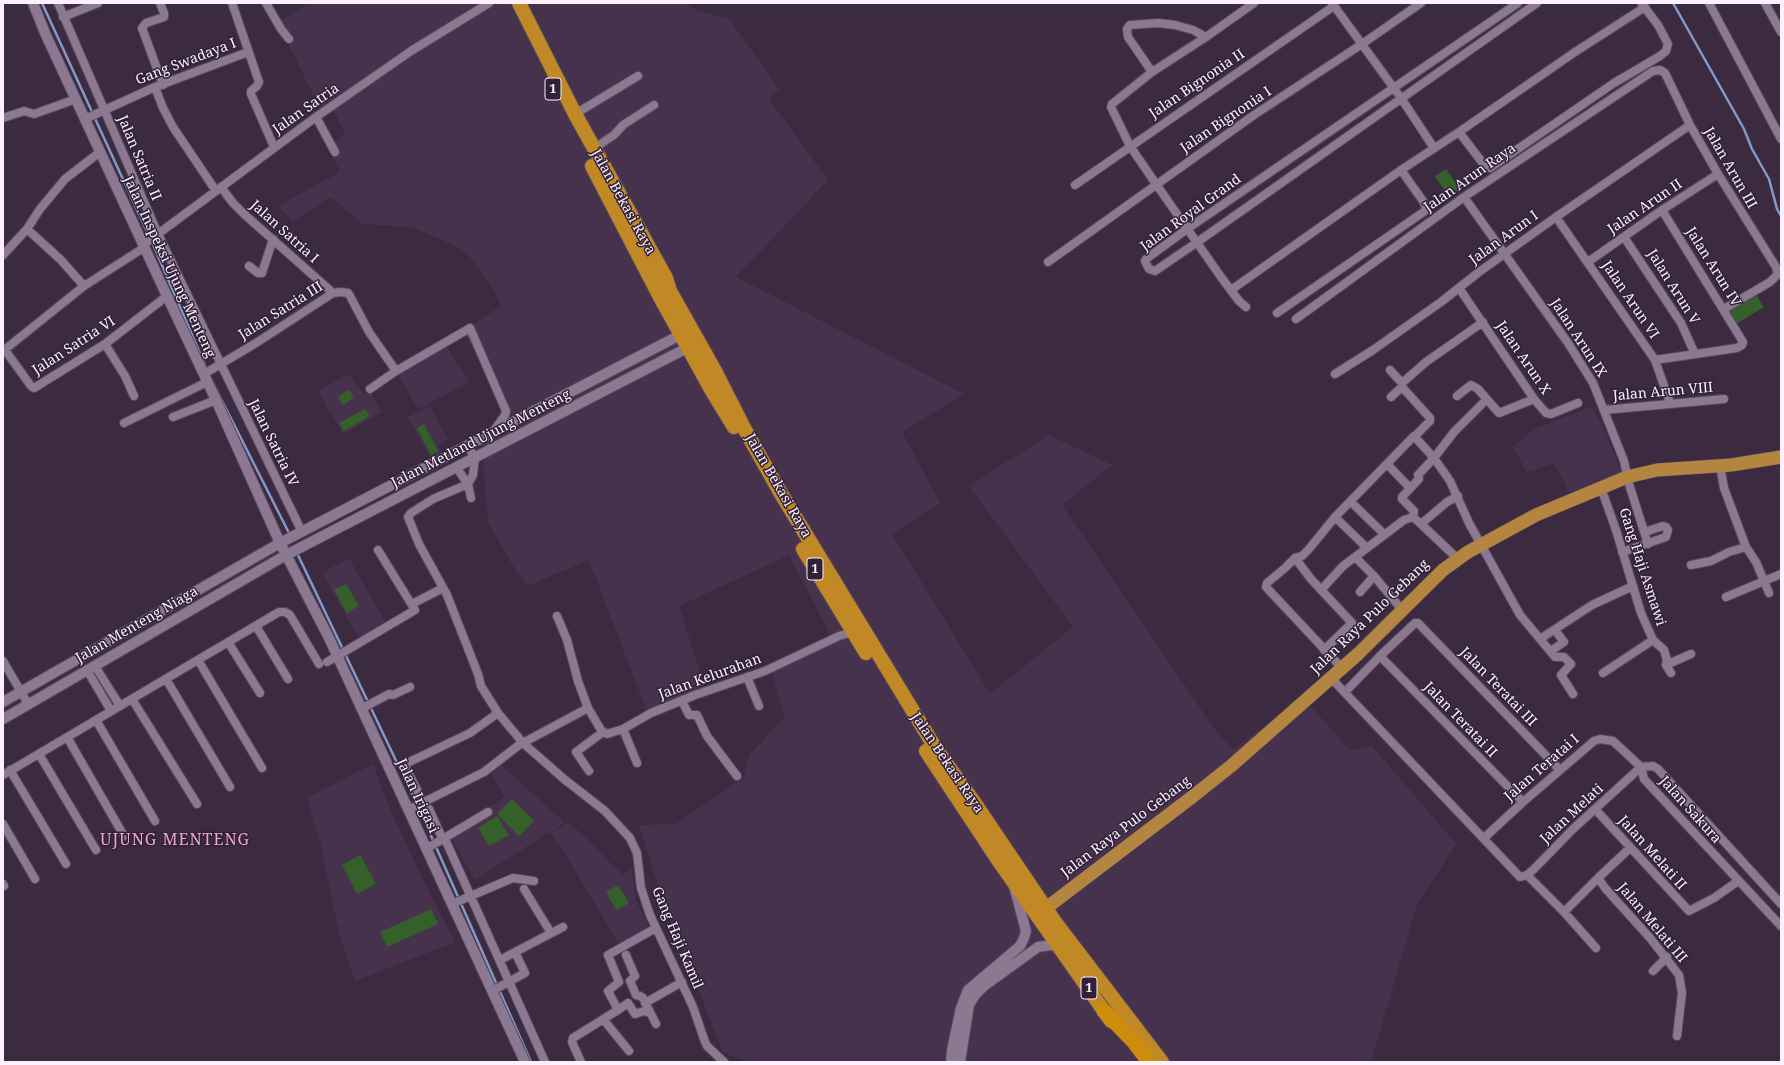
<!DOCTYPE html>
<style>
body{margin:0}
#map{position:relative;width:1784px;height:1065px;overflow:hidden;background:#3c2b40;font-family:"Noto Serif",serif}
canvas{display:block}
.frame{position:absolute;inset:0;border:4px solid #fbf0fe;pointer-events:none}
</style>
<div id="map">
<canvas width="1784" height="1065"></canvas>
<div class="frame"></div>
</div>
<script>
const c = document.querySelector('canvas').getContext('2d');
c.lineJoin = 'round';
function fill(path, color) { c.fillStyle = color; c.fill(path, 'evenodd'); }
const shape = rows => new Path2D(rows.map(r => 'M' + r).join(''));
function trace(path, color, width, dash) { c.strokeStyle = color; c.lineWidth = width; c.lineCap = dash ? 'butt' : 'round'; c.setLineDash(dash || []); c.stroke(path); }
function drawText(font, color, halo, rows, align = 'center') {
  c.font = font + ' "Noto Serif",serif'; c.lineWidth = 3; c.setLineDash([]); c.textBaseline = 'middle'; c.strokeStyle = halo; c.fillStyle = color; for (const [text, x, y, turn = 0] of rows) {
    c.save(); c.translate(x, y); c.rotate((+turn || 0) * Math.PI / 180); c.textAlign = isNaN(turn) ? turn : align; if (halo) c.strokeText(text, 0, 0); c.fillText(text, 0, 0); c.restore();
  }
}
const built = shape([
 [310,3,684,3,696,10,729,19,779,89,769,99,828,180,736,277,964,394,902,432,940,503,892,534,990,694,1073,627,969,486,1049,435,1112,465,1062,505,1215,730,1233,750,1302,697,1351,751,1372,746,1456,844,1417,904,1371,1062,747,1062,723,1052,662,898,639,825,676,824,744,777,749,755,785,717,772,673,834,642,789,555,679,606,706,691,648,714,589,560,527,586,510,561,488,522,481,434,511,417,490,374,487,374,463,331,501,306,492,287,470,257,460,248,412,227,362,224,331,197,293,221,278,206,340,172,328,147,345,134,332,106,321,111,278,22],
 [444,341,458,366,460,366,469,382,418,409,397,372],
 [348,374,364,395,370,391,382,412,343,434,331,413,360,397,330,413,318,391],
 [429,406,448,439,438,445,441,452,430,458,408,417],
 [1591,407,1602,424,1622,474,1571,495,1554,463,1527,472,1513,447,1536,428],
 [349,558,386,624,359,638,322,573],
 [498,762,564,822,553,833,568,823,587,838,612,865,624,875,631,867,636,900,649,927,619,944,560,845,559,846,552,834,549,832,475,880,448,832,505,797,489,770],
 [373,764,391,812,427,888,338,928,321,845,307,798],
 [427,888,455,942,355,981,338,929]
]);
const green = shape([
 [1446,169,1460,190,1449,197,1435,176],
 [1755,293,1764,307,1736,324,1728,310],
 [350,390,354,398,343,405,338,396],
 [365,409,370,416,344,431,339,423],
 [424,424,438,451,431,455,417,428],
 [346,584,359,606,347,613,334,590],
 [512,799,534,821,519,836,497,814],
 [497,816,509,835,489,846,478,828],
 [360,855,376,884,357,894,342,865],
 [618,885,629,903,616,910,606,892],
 [431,909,438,924,387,947,380,932]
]);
const stream = shape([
 [42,3,155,249,205,365],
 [1673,3,1744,129,1752,149,1769,179,1777,209,1781,216],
 [213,383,290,535],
 [297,553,421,813,531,1062]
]);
const minor = shape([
 [58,3,158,234,302,532],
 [160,3,164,13,164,17,146,23,142,28,163,85],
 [232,3,259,82,257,86,251,91,251,94,274,147],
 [266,3,281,29,289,39],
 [1332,3,1401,98,1434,148],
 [1518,3,1187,229,1146,259,1145,261,1149,269,1155,271,1196,243,1537,3],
 [1709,3,1781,139],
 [1765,3,1781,32],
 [63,17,98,3],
 [1152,72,1128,37,1127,29,1130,25,1158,23,1175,25,1193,30,1206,37],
 [155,87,163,108,173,127,216,191],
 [575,114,638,76],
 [316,117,335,152],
 [3,118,24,111,34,114,76,99],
 [85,119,155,87,248,52],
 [1459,132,1485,166,1490,168,1614,83,1660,56,1666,51,1668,44,1658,25,1642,4],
 [593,149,614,135,623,125,654,105],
 [1075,185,1334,6],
 [221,187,233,203,244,214,333,293],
 [1464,197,1568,343,1593,383,1624,461,1629,484,1648,544],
 [1556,217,1655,360,1670,403],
 [27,229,61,260,84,286],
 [1624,237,1681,323,1695,354],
 [143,245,316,117,411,51,489,3],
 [3,255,27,229,40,209,65,179,100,152],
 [1048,262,1254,115,1362,44,1421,3],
 [1588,262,1662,210,1718,174],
 [249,266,258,273,262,273,273,239],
 [1459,288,1534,399,1546,413,1551,414,1578,403],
 [1231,290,1401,170,1459,132,1575,52,1645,7],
 [1246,307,1239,301,1221,277,1156,184,1130,146,1111,107,1112,104,1152,72,1206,37,1254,3],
 [1724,309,1770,282,1778,274,1781,274],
 [1277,313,1425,211,1426,207,1423,201,1401,170],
 [1296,319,1464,197,1653,71,1660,70,1665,73,1690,125,1718,174,1776,267,1778,274],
 [105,344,125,376,134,396],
 [5,350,31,386,34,388,105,344,167,296],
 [3,351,84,286,145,247],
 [1655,360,1737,348,1742,345,1743,342,1662,210],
 [1390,370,1402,383],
 [204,374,256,343,333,293,341,292,348,293,350,296,369,332,396,371],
 [1335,374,1373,350,1441,302,1479,272,1556,217,1690,125],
 [1402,387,1430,418,1430,421,1417,434],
 [370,389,396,371,470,328,506,411,505,415,493,432],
 [1457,396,1471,385,1478,389,1499,413,1534,399],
 [1391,397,1402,387,1402,383,1426,362,1483,322],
 [1604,410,1724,399],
 [173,417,216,400],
 [124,423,207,382],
 [467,446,475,457,473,475,468,484,471,498],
 [1387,464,1410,488],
 [1720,466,1724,488,1746,547,1756,562,1769,593],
 [456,467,468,484,433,499,411,513,408,517,419,544,447,595,478,674,481,686,498,713,523,743,564,779,605,811,630,838,637,853,641,888,650,915,693,1007,705,1042,707,1046,724,1062],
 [1601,488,1616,530,1641,613,1653,640,1664,650,1667,660,1666,665,1671,673],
 [1351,502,1384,534],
 [1413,517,1414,511,1402,499,1402,497,1419,479,1418,475,1434,458,1454,432,1487,399],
 [1413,517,1421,524,1447,502,1458,496],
 [1421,524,1458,559],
 [1367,548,1404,520,1413,517],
 [1622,552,1666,537,1668,530,1666,527,1663,526,1645,532],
 [1355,557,1374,576,1403,611],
 [1295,558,1302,556,1309,549,1335,517,1414,436,1434,458,1450,481,1469,523,1520,615,1555,657,1564,657,1571,664,1561,675,1573,694],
 [1295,558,1285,568,1267,583,1266,587,1342,668],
 [1295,558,1311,579,1352,623,1324,650],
 [1691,565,1711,561,1729,552,1746,547],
 [1321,590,1343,566,1367,548,1335,517],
 [1360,592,1374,576],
 [1726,597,1781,574],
 [412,604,443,588],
 [557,616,567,640,578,681,588,708,601,730,607,734,623,729,651,713,695,695,765,671,839,636,853,632],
 [256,626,288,679],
 [1540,639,1592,605,1633,586],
 [228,642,260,693],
 [1551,651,1564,642,1555,630],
 [1380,656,1523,802],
 [198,660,262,768],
 [3,661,28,704],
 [327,662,415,610,378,550],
 [1666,665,1691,654],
 [95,666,120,706],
 [87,670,111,711],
 [1603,673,1653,640],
 [747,677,759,706],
 [1331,678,1520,877,1527,875,1534,869,1573,829,1641,767],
 [166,679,230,787],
 [1345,692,1380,656,1415,623,1418,623,1560,770],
 [132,699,197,804],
 [682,701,689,715,697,715,707,736,737,776],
 [361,709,389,694,393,695,410,687],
 [96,720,155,821],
 [623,729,637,763],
 [67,737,124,836],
 [39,754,96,850],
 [1641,767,1644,779,1781,926],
 [1641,767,1653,766,1658,769,1781,904],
 [10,770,66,864],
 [589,771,576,752,603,732],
 [3,775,279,612,285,612,290,615,319,664],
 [423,802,405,766,405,764,470,733,498,713],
 [429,809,443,840],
 [1595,809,1689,911,1714,898,1738,881],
 [408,810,484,772,519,745,588,708],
 [3,824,35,879],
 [1484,838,1523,802,1594,741,1600,739,1613,741,1641,767],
 [445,839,545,1062],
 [426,849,488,812],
 [1527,875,1564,912,1596,948],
 [1598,878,1630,848],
 [3,884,4,886],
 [524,889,551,933],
 [452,904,513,878,534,881],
 [1564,912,1598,878,1605,888,1650,938,1679,975,1682,993,1677,1036],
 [626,955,635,976,630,981,636,995,640,996,643,998,656,1024],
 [500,960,563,927],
 [1653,971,1667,957],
 [492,991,525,973,515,952],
 [645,1003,682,982],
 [618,1010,628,1003,635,1014,644,1011,650,1013],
 [603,1019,629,1051],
 [581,1062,572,1042,573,1038,618,1010,608,991,619,982,608,955,656,928]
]);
const tertiary = shape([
 [33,3,45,33,167,296,216,400,280,543,329,638,525,1062],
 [3,702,280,543,682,334],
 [3,719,286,555,689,347],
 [951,1062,952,1050,961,1008,968,990,1020,946,1024,938,1026,931,1014,886],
 [960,1062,969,1005,975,995,984,986,1038,947,1052,945,1060,947]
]);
const primary = shape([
 [1037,915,1192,797,1231,766,1358,654,1443,570,1468,552,1536,515,1627,477,1657,470,1731,465,1781,457]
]);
const trunk = shape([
 [519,3,575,114,666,278,670,291,715,371,744,428,780,492,936,749,974,802,1055,922,1162,1062],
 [592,166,660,297,712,391,734,427],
 [803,549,866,653],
 [926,751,998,860,1111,1021]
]);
const motorway = shape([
 [1104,1011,1134,1042,1149,1062]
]);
const shields = [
 [553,89,16],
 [815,569,16],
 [1089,988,16]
];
const shieldNames = [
 ["1",553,89],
 ["1",815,569],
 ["1",1089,988]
];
const streetNames = [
 ["Gang Swadaya I",186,62,-21],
 ["Jalan Bignonia II",1197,84,-34],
 ["Jalan Satria",306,109,-35],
 ["Jalan Bignonia I",1226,120,-34],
 ["Jalan Satria II",139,158,67],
 ["Jalan Arun III",1730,168,60],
 ["Jalan Arun Raya",1470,178,-35],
 ["Jalan Bekasi Raya",623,202,61],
 ["Jalan Arun II",1645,207,-34],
 ["Jalan Royal Grand",1191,213,-36],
 ["Jalan Satria I",284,232,42],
 ["Jalan Arun I",1504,238,-36],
 ["Jalan Inspeksi Ujung Menteng",169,267,65],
 ["Jalan Arun IV",1713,267,58],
 ["Jalan Arun V",1673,287,58],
 ["Jalan Arun VI",1630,300,56],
 ["Jalan Satria III",281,311,-32],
 ["Jalan Arun IX",1578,338,57],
 ["Jalan Satria VI",74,346,-33],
 ["Jalan Arun X",1523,358,56],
 ["Jalan Arun VIII",1663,392,-5],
 ["Jalan Metland Ujung Menteng",481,439,-27],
 ["Jalan Satria IV",273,443,64],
 ["Jalan Bekasi Raya",778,486,60],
 ["Gang Haji Asmawi",1642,567,72],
 ["Jalan Raya Pulo Gebang",1370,617,-44],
 ["Jalan Menteng Niaga",137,625,-30],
 ["Jalan Kelurahan",710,677,-20],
 ["Jalan Teratai III",1498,687,46],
 ["Jalan Teratai II",1460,720,46],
 ["Jalan Bekasi Raya",947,763,56],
 ["Jalan Teratai I",1542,768,-41],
 ["Jalan Irigasi",417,796,65],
 ["Jalan Sakura",1690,810,48],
 ["Jalan Melati",1572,814,-43],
 ["Jalan Raya Pulo Gebang",1126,827,-37],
 ["Jalan Melati II",1652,853,48],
 ["Jalan Melati III",1652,923,50],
 ["Gang Haji Kamil",677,938,67]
];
const quarterNames = [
 ["UJUNG MENTENG",175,840]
];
fill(built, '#47324d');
fill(green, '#356029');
trace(stream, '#8398cb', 2.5);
trace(minor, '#56485b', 10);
trace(tertiary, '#56485b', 12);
trace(primary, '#56485b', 14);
trace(trunk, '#56485b', 16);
trace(motorway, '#56485b', 16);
trace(minor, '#8c7891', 8);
trace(tertiary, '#8c7891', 10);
trace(primary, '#b48441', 13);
trace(trunk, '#c18826', 14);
trace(motorway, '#ce8c0c', 15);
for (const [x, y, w] of shields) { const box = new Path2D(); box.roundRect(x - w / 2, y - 11, w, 22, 3); c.fillStyle = '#312136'; c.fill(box); trace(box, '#fbf0fe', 1); }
drawText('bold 13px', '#fbf0fe', null, shieldNames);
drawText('14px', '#fbf0fe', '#312136', streetNames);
c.letterSpacing = '1px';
drawText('16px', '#f0a6cc', '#312136', quarterNames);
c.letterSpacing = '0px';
</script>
